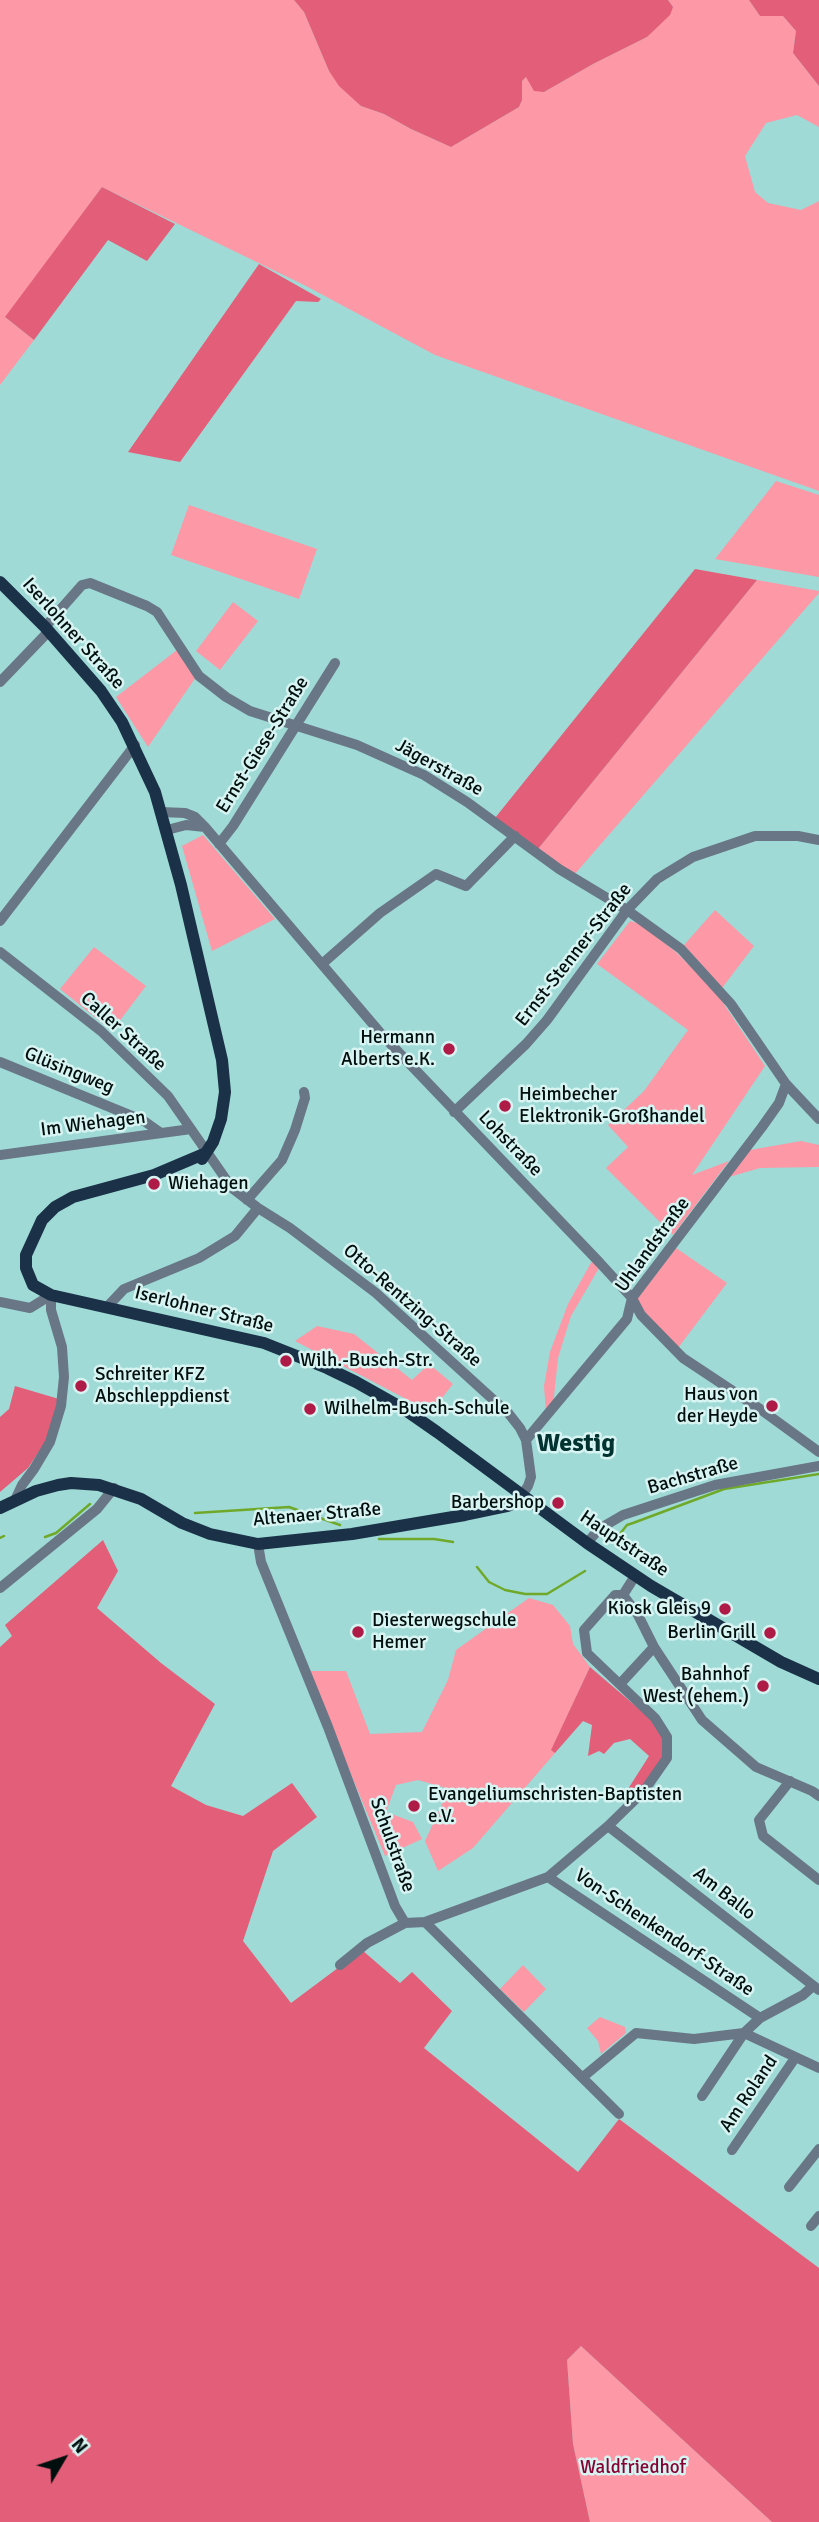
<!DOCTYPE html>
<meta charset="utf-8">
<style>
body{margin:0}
#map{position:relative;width:819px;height:2522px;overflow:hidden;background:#9fdad6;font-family:Signika,sans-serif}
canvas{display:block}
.north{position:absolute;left:28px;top:2424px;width:70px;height:70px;-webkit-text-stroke:5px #d7f4f2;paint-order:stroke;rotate:51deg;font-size:19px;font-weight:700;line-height:28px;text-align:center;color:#000f0e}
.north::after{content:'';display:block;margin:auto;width:24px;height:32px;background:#000f0e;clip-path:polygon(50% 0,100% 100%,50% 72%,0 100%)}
</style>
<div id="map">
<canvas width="819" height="2522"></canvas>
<div class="north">N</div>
</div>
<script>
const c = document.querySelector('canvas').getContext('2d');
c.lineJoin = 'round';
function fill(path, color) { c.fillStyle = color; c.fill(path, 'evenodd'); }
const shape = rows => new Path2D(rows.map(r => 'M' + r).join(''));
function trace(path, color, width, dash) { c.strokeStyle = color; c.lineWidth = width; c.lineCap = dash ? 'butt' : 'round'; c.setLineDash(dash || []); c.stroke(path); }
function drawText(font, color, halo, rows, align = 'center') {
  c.font = font + ' Signika,sans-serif'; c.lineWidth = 5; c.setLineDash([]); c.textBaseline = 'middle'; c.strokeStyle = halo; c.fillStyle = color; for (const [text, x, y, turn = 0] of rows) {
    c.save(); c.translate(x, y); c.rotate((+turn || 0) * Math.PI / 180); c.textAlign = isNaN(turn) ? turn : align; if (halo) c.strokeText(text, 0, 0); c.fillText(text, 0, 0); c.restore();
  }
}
const green = shape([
 [0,0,294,0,304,12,329,71,361,106,384,114,411,129,451,147,519,107,522,100,522,81,527,76,544,92,593,64,647,37,673,7,668,0,749,0,760,16,783,16,796,31,793,53,819,86,819,127,797,115,766,123,745,156,755,192,768,203,801,210,819,201,819,491,435,355,306,286,102,187,6,318,34,340,0,385],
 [776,481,819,495,819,577,715,559],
 [189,505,317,549,299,599,171,555],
 [757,580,819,591,819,593,574,875,538,849],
 [233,602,258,621,220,670,196,651],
 [177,650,196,677,148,747,116,697],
 [203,835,275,919,212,951,182,846],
 [715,910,754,946,722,988,684,945],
 [630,921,640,924,676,952,716,992,765,1066,692,1175,729,1161,673,1235,606,1168,628,1147,608,1125,644,1091,688,1030,597,964],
 [94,947,146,986,112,1031,60,989],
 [801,1141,819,1145,819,1167,760,1168,729,1177,750,1150],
 [676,1248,727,1283,678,1348,645,1313,637,1299],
 [592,1261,599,1268,571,1316,558,1358,553,1406,546,1412,544,1386,550,1352,568,1304],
 [317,1326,354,1334,412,1380,429,1364,453,1384,431,1412,295,1341],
 [529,1598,553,1605,570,1626,573,1644,590,1667,552,1749,555,1753,473,1848,438,1871,425,1841,449,1789,418,1780,396,1785,386,1812,413,1822,422,1839,385,1856,308,1671,346,1671,370,1734,422,1732,448,1680,456,1650],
 [523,1965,546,1989,524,2012,500,1989],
 [600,2017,625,2027,626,2033,601,2054,598,2041,587,2028],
 [581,2346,772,2522,590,2522,573,2444,567,2360]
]);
const forest = shape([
 [294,0,668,0,673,7,670,15,647,37,593,64,544,92,534,91,526,77,522,81,522,100,519,107,451,147,411,129,384,114,361,106,339,86,329,71,304,12],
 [749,0,819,0,819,86,793,53,796,31,783,16,760,16],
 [102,187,175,224,147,261,108,240,34,340,5,317],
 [259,264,321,299,318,302,296,301,180,462,128,452],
 [695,569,757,580,538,849,495,818],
 [15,1386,59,1399,46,1441,28,1468,0,1492,0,1417,9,1409],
 [103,1540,118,1571,97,1608,161,1663,215,1704,171,1786,206,1805,243,1816,292,1783,317,1817,273,1851,243,1941,291,2003,362,1950,400,1983,412,1972,452,2011,424,2048,578,2172,619,2119,819,2268,819,2522,772,2522,581,2346,567,2360,573,2444,590,2522,0,2522,0,1647,12,1636,5,1625],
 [590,1667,652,1720,665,1738,664,1755,639,1791,628,1789,649,1756,630,1739,614,1743,604,1754,599,1751,588,1756,592,1725,583,1721,555,1753,551,1750]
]);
const stream = shape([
 [195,1513,289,1507,340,1525],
 [619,1535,627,1525,633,1523,724,1489,819,1474],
 [45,1537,56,1533,90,1504],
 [0,1538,4,1536],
 [379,1539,434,1539,453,1542],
 [477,1567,489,1582,505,1590,525,1594,547,1594,585,1571]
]);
const minor = shape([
 [45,627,82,585,90,583,147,606,157,612,199,676,226,697,250,711,357,745,424,775,467,802,559,869,627,910,681,949,731,1004,786,1084,819,1119],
 [0,682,49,631],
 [161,812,185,813,195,817,205,827,383,1036,600,1263,632,1298,641,1315,683,1358,760,1409,819,1452],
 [167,830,186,825,205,827],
 [219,844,233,826,335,663],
 [0,921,135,745],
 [0,952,101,1031,168,1096,232,1188,258,1208,290,1228,376,1293,509,1414,520,1428,526,1440,531,1477,528,1486,522,1495],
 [322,964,380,913,436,874,466,886,515,836],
 [0,1062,144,1121,161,1133],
 [454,1112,526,1044,547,1020,627,910,657,879,693,857,755,836,798,836,819,840],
 [0,1155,191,1129],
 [247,1200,282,1160,295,1130,305,1098,304,1092],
 [0,1302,30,1308,51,1295],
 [107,1307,124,1289,199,1258,235,1236,258,1208],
 [526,1440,627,1319,632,1298,762,1127,779,1103,786,1084],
 [15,1500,22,1485,34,1469,50,1442,61,1406,64,1377,62,1347,51,1310,51,1295],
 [587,1543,599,1529,623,1515,715,1485,819,1466],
 [258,1544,261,1562,328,1727,395,1906,405,1923],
 [635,1576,623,1595,638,1615,654,1647,702,1720,756,1767,812,1791,819,1796],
 [0,1588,97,1509,114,1488],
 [620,1684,654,1647],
 [790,1781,759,1820,763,1836,819,1880],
 [608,1826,819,1990],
 [548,1877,760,2018],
 [425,1922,619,2114],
 [340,1965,367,1943,405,1923,425,1922,548,1877,608,1826,644,1791,667,1758,667,1737,655,1718,587,1653,584,1630,615,1595,623,1595],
 [583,2077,636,2033,694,2039,744,2033,819,2068],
 [702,2096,744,2033,760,2018,803,1995,813,1986],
 [732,2150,795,2058],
 [789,2187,819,2149],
 [811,2226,819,2216]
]);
const major = shape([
 [0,582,45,627,101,691,122,722,155,792,181,885,222,1060,225,1092,221,1119,213,1142,202,1159],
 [206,1153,154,1175,73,1197,55,1207,42,1220,26,1255,26,1268,33,1285,51,1295,264,1343,327,1368,356,1382,404,1409,437,1432,587,1543,651,1586,781,1662,819,1679],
 [0,1508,36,1491,58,1485,71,1483,99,1485,141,1499,182,1523,210,1534,258,1544,352,1534,465,1515,508,1506,516,1502,522,1495]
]);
const markers = [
 [449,1049,7,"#ae1b47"],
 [505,1106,7,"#ae1b47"],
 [154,1184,7,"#ae1b47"],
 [286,1361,7,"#ae1b47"],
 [81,1386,7,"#ae1b47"],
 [772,1406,7,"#ae1b47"],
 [310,1409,7,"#ae1b47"],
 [558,1503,7,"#ae1b47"],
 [725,1609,7,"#ae1b47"],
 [358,1632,7,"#ae1b47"],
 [770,1633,7,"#ae1b47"],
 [763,1686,7,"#ae1b47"],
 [414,1806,7,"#ae1b47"]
];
const streetNames = [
 ["Iserlohner Straße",73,634,48],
 ["Ernst-Giese-Straße",263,745,-58],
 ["Jägerstraße",439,768,29],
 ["Ernst-Stenner-Straße",574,955,-52],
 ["Caller Straße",123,1032,42],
 ["Glüsingweg",69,1071,22],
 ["Im Wiehagen",93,1124,-7],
 ["Lohstraße",510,1144,46],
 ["Uhlandstraße",653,1245,-54],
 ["Otto-Rentzing-Straße",412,1306,41],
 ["Iserlohner Straße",204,1310,14],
 ["Bachstraße",693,1476,-16],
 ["Altenaer Straße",317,1515,-5],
 ["Hauptstraße",624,1544,34],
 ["Schulstraße",392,1845,70],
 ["Am Ballo",724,1894,38],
 ["Von-Schenkendorf-Straße",664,1933,34],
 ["Am Roland",749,2094,-56]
];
const poiNames = [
 ["Hermann",435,1038,"right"],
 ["Alberts e.K.",435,1060,"right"],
 ["Heimbecher",519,1095],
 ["Elektronik-Großhandel",519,1117],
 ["Wiehagen",168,1184],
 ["Wilh.-Busch-Str.",300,1361],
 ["Schreiter KFZ",95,1375],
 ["Abschleppdienst",95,1397],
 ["Haus von",758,1395,"right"],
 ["der Heyde",758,1417,"right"],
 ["Wilhelm-Busch-Schule",324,1409],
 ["Barbershop",544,1503,"right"],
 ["Kiosk Gleis 9",711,1609,"right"],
 ["Diesterwegschule",372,1621],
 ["Hemer",372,1643],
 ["Berlin Grill",756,1633,"right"],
 ["Bahnhof",749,1675,"right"],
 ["West (ehem.)",749,1697,"right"],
 ["Evangeliumschristen-Baptisten",428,1795],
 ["e.V.",428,1817]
];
const parkNames = [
 ["Waldfriedhof",633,2468]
];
const districtNames = [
 ["Westig",576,1444]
];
fill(green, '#fd98a6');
fill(forest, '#e35e78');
trace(stream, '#70a92a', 2.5);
trace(minor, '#697685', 10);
trace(major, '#1b3148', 12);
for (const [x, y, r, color] of markers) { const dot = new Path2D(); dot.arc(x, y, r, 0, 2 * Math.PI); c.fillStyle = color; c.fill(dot); trace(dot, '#d7f4f2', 2.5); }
drawText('19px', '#000f0e', '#d7f4f2', streetNames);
drawText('19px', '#000f0e', '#d7f4f2', poiNames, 'left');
drawText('19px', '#850231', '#d7f4f2', parkNames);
drawText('bold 26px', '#023331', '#d7f4f2', districtNames);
</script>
